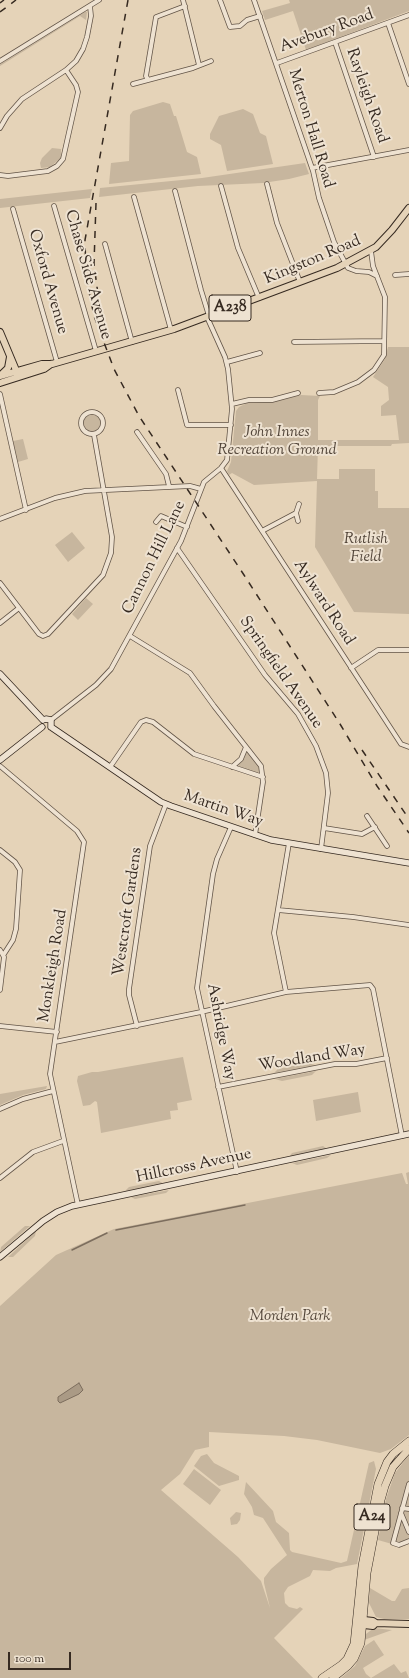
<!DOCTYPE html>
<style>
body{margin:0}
#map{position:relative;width:409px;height:1678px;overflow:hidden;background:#e5d3b8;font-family:"Sorts Mill Goudy",serif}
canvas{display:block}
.scale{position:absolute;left:8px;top:1652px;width:63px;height:18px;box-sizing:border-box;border:2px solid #362a21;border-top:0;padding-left:5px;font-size:12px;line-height:14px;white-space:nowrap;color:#362a21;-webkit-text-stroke:3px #eee2d1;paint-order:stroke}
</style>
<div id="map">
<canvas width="409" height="1678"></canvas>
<div class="scale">100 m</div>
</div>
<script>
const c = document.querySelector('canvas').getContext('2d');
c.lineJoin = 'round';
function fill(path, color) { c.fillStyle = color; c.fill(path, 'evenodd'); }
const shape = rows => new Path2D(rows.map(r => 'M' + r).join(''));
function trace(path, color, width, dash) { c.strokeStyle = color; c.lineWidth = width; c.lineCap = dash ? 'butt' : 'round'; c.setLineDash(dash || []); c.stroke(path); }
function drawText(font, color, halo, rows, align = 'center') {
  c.font = font + ' "Sorts Mill Goudy",serif'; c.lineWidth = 4; c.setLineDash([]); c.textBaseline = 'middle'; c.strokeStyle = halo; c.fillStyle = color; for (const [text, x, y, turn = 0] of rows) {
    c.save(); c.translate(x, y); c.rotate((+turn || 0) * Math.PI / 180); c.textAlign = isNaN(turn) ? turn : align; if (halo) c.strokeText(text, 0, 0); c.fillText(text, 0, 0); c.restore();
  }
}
const green = shape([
 [289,0,409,0,409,11,306,50,293,11,265,20,262,11,290,3],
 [84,11,87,12,86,20,80,16,0,66,0,64],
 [163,102,170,104,174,116,176,116,187,152,197,157,201,174,109,184,111,163,129,161,130,115,133,111],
 [243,109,253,114,260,133,266,136,273,164,227,171,221,145,210,139,210,134,219,116],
 [52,148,61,149,61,158,50,167,41,168,40,163,42,158],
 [305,163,309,174,289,179,263,183,198,186,99,197,100,188,202,178],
 [92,189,90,198,0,208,0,199],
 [388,347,409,347,409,443,392,444,391,446,318,446,317,479,339,479,339,469,375,469,375,491,378,491,378,508,409,508,409,614,354,612,315,547,317,481,254,485,232,473,229,475,227,471,231,462,236,411,239,407,247,403,279,401,301,395,320,396,318,400,318,440,399,440,396,415,381,416,381,406,389,400,388,387,373,377,385,359],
 '83 423a9 9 0 1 1 18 0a9 9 0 1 1-18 0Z',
 [23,439,28,459,18,462,13,441],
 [72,532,85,548,68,562,55,545],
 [86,598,93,604,78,620,72,614],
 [246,753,249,753,260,768,258,774,238,766],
 [183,1057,192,1100,177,1103,178,1110,170,1111,171,1119,101,1133,97,1102,95,1101,90,1105,83,1106,77,1081,78,1076,92,1072,98,1072],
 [308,1063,315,1065,274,1073,278,1069],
 [316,1071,312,1075,282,1081,275,1079],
 [47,1086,46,1089,23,1095,0,1105,0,1094],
 [358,1092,361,1112,316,1121,313,1100],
 [323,1146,327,1149,289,1157,292,1153],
 [331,1155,327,1158,297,1165,292,1163],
 [409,1172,409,1435,391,1449,380,1453,317,1440,284,1436,209,1432,209,1447,195,1450,180,1474,161,1490,238,1557,261,1581,270,1608,264,1583,264,1578,271,1569,287,1555,263,1518,254,1515,252,1507,244,1494,246,1482,273,1511,276,1522,289,1533,290,1550,292,1552,341,1563,347,1561,369,1463,374,1461,376,1469,357,1564,336,1568,330,1571,313,1570,310,1576,288,1587,284,1593,285,1603,289,1607,297,1609,300,1607,303,1609,274,1638,313,1678,0,1678,0,1306,56,1255,114,1229,402,1173,406,1184,408,1184,406,1173],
 [159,1181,164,1184,125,1191,129,1187],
 [169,1190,166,1193,135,1199,131,1197],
 [25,1226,30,1226,0,1252,1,1247],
 [36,1231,35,1236,13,1257,8,1257],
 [207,1454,214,1463,239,1476,239,1480,219,1486,194,1466,201,1456],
 [409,1455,409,1540,399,1546,378,1540,386,1499,395,1473],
 [194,1469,221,1490,210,1505,183,1484],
 [236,1512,241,1513,240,1520,237,1524,231,1525,230,1518],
 [370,1588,392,1601,395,1601,402,1589,409,1588,409,1619,384,1619,376,1617,369,1603],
 [374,1628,392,1630,364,1640,366,1634],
 [374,1640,384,1655,363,1668,366,1674,371,1678,394,1664,401,1673,406,1671,409,1678,341,1678,355,1666,365,1646]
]);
const water = shape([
 [79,1383,83,1390,79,1394,60,1403,58,1401,58,1397,79,1383]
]);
const stream = shape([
 [116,1230,245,1205],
 [72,1250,107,1233]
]);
const street = shape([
 [183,0,199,65],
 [220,0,230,27,240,26,247,20,260,16],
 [254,0,313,171,319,198,334,242,348,268,356,271,369,272,377,276],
 [388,23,409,84],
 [335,42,374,157],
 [0,61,99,0],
 [277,63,409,15],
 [148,80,146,76,156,17,185,6],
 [133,84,193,68,211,61],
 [0,128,7,116,22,99,66,70,76,61,83,49,87,37,91,16,90,6],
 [312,168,409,150],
 [0,175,8,176,48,171,57,166,63,159,78,92,76,85,66,70],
 [267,184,277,223,300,282],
 [221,186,238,248,259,298],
 [175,191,201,290,209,316],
 [134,197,171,330],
 [54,206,96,351],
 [13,209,57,362],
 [105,244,132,342],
 [395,275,409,274],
 [294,342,384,341],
 [227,362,260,353],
 [178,390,187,425,231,425],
 [319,393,334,392,358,382,374,370,384,355,385,297,373,266,371,251],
 [0,394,26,510],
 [232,404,249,400,272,400,298,393],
 '81 423a11 11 0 1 1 22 0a11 11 0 1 1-22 0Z',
 [137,432,166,474,169,486],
 [221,468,401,744,409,747],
 [0,519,55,498,85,491,190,486,201,489],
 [298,521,296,513,299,504],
 [156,522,161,516,187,527],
 [262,531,296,513],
 [177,548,265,675,298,714,316,746,326,773,328,793,321,849],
 [0,583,39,634,43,636,48,634,103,575,111,553,112,537,94,435],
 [0,623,19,608],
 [130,636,190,673,214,706,261,766,263,782,255,835],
 [351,668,378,650,409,650],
 [51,720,96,685,111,669,181,541,204,482,221,468,227,460,232,409,228,369,225,357,207,317],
 [0,766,77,831,84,842,50,1074,78,1205],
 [110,767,141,722,146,720,153,722,194,754,263,777],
 [232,767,241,759,246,747],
 [367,816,387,846],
 [231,827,217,859,213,874,197,988,237,1172],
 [324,828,362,834,375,827],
 [0,850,15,862,20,870,16,929,13,940,4,954],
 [278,910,353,917,409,925],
 [0,950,4,957,0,990],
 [286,992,274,933,289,843],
 [0,1026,57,1032],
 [137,1026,129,995,129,989,150,846,166,804],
 [55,1042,201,1012,286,992,370,985,373,989,402,1136],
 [218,1087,335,1064,356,1064,387,1058],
 [0,1109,23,1099,53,1091],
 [0,1178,33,1152,63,1141],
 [409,1484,393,1543,399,1545,409,1541],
 [402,1508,409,1509],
 [401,1513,409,1532]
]);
const secondary = shape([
 [0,674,43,720],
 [43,720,46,719,51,720,51,727],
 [51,727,161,802,171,806,271,840,409,863],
 [0,760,42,727],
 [0,1257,43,1221,57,1212,72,1206,409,1134]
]);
const primary = shape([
 [0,332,18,375],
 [1,375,8,368,10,357],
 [0,376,42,364,52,364,174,329,337,268,376,247,392,230,409,208],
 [0,383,44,369,51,364],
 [360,1622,364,1620,373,1621,376,1623,409,1624],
 [364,1625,373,1626,376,1623]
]);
const highway = shape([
 [322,1678,341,1665,347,1659,354,1644,362,1566,378,1484,387,1462,393,1454,409,1441],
 [333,1678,348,1666,354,1659,361,1643,367,1573,381,1500,385,1486,393,1467,409,1449]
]);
const rail = shape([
 [128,0,85,240,86,277,94,316,114,369,139,416,244,575,340,724,377,786,409,833],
 [0,3,4,0],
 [0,12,16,0],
 [96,203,94,264,102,325],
 [362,750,409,819]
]);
const shields = [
 [230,308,42],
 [372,1517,36]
];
const shieldNames = [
 ["A238",230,308],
 ["A24",372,1517]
];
const streetNames = [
 ["Avebury Road",327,32,-20],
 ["Rayleigh Road",366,96,71],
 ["Merton Hall Road",310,129,73],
 ["Kingston Road",313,261,-23],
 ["Chase Side Avenue",87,275,74],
 ["Oxford Avenue",47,282,74],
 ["Cannon Hill Lane",155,558,-64],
 ["Aylward Road",323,603,57],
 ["Springfield Avenue",280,673,55],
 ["Martin Way",223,810,19],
 ["Westcroft Gardens",129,912,-82],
 ["Monkleigh Road",54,966,-81],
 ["Ashridge Way",220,1032,79],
 ["Woodland Way",312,1059,-9],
 ["Hillcross Avenue",194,1167,-12]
];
const parkNames = [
 ["John Innes",277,433],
 ["Recreation Ground",277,451],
 ["Rutlish",366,540],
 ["Field",366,558],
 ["Morden Park",290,1317]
];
fill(green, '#c7b69e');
fill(water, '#aa9a85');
trace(water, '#7c6d5d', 1);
trace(stream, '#7c6d5d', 1.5);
trace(street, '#625447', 5.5);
trace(secondary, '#362a21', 7);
trace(primary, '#362a21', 8);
trace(highway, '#362a21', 8);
trace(street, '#eee2d1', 4);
trace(secondary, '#eee2d1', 5.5);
trace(primary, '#e5d3b8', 6);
trace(highway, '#e5d3b8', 7);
trace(rail, '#362a21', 1.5, [7, 7]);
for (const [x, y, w] of shields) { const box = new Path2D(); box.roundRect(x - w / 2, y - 13, w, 26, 3); c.fillStyle = '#eee2d1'; c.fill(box); trace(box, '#362a21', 1); }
drawText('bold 15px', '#362a21', null, shieldNames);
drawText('16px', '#362a21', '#eee2d1', streetNames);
drawText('italic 16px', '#53463a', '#eee2d1', parkNames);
</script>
